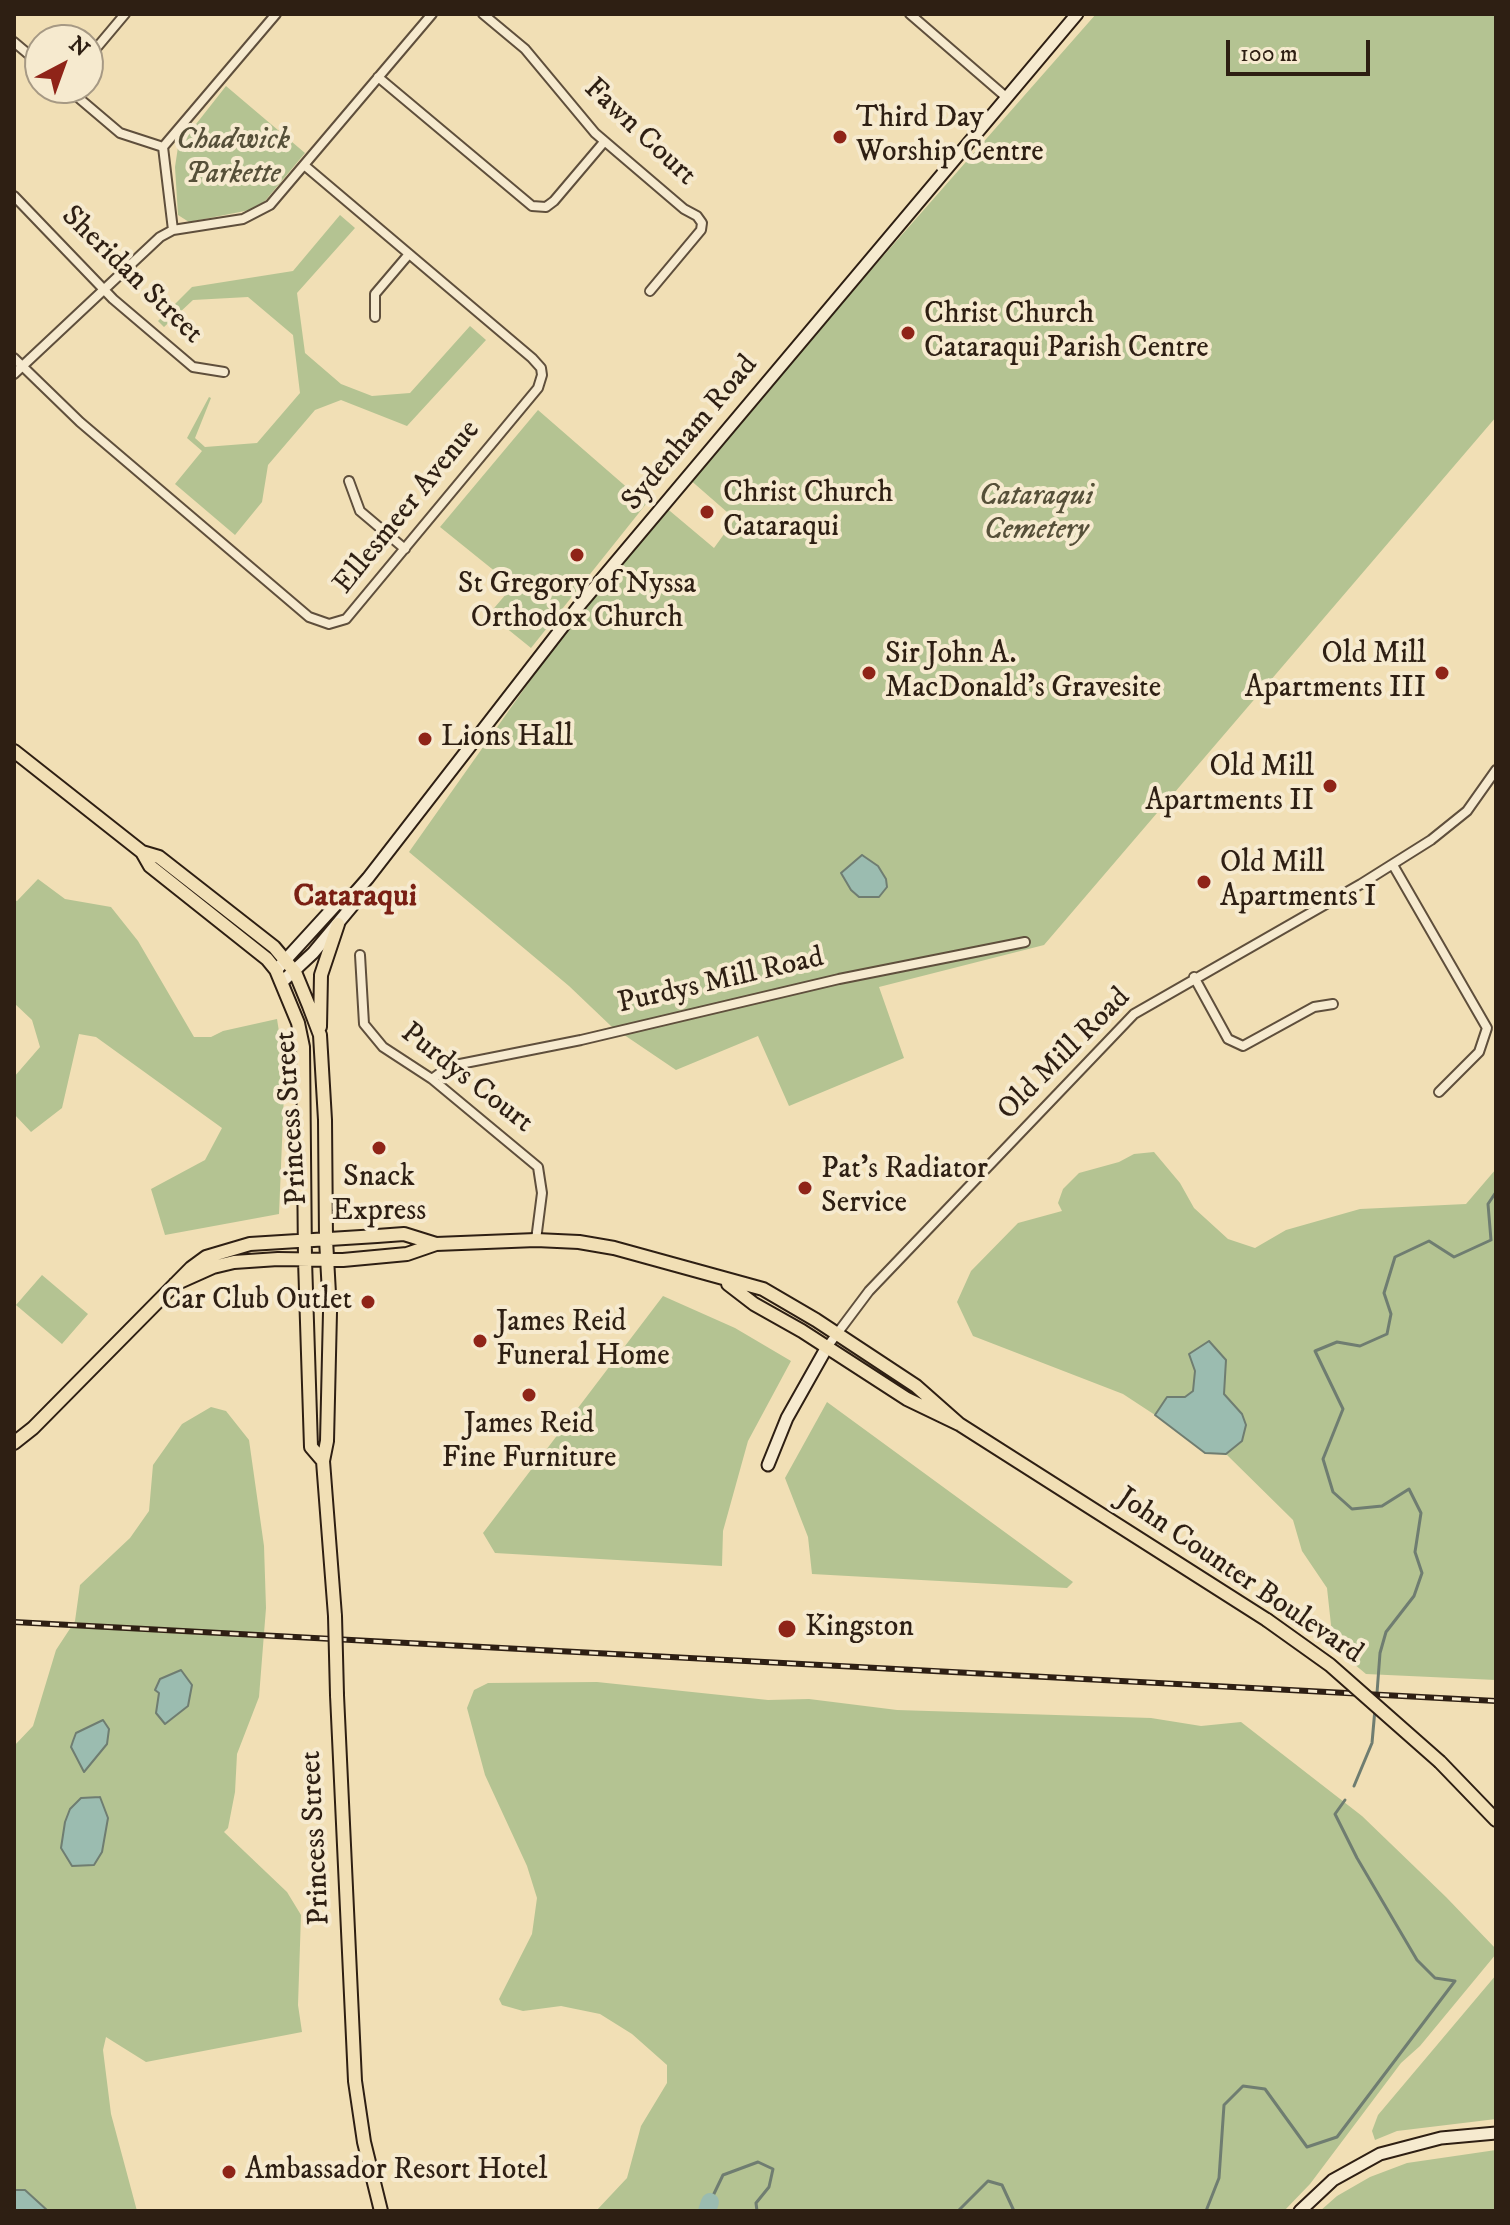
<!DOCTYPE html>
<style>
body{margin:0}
#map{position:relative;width:1510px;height:2225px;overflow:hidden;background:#f1dfb5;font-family:"IM FELL DW Pica",serif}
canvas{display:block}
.frame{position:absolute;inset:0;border:16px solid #2e1f13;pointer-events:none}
.north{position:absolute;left:24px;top:24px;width:80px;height:80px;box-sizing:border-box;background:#f6eacf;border:2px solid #a69984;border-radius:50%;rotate:41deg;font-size:22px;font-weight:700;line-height:32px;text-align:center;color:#2e1f13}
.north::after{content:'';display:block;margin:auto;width:28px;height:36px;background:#8f2418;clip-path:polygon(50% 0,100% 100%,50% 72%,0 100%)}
.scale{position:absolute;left:1226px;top:40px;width:144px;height:36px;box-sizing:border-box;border:4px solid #2e1f13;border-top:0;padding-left:10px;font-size:24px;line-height:28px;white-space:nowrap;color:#2e1f13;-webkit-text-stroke:6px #f6eacf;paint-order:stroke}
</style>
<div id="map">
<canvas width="1510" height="2225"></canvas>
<div class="frame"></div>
<div class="north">N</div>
<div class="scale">100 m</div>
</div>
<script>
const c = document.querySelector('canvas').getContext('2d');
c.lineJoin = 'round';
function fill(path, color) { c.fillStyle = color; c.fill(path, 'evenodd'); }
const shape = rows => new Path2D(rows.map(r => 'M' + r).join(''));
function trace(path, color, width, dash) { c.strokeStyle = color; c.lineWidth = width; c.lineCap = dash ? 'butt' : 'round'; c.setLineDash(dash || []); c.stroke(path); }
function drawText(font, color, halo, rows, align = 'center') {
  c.font = font + ' "IM FELL DW Pica",serif'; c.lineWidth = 8; c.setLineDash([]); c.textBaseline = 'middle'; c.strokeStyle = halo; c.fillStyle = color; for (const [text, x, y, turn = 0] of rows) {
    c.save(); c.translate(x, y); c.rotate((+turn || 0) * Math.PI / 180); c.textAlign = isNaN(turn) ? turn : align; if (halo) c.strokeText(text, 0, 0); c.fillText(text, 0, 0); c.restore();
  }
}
const green = shape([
 [1096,14,1496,14,1496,417,1044,945,879,987,904,1058,789,1106,758,1036,676,1070,611,1026,569,986,409,852,577,614,664,506,714,548,735,519,688,478],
 [226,86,305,153,265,201,250,210,189,222,178,215,175,167,178,147],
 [340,215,355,228,297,293,305,353,341,384,372,396,410,393,470,326,486,340,407,426,341,400,315,410,268,465,262,502,235,535,175,484,202,451,187,438,209,397,211,398,195,438,205,447,257,443,300,393,293,335,248,297,193,300,164,327,158,321,192,287,293,271],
 [538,410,646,504,531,648,489,614,507,593,507,581,440,527],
 [38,879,65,899,111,907,138,941,194,1037,211,1037,223,1031,277,1019,285,1070,279,1214,165,1235,151,1189,205,1160,222,1128,96,1037,79,1034,62,1108,31,1132,14,1114,14,1077,40,1047,32,1020,14,1003,14,900,17,901],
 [1154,1152,1180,1183,1194,1208,1228,1239,1255,1248,1286,1230,1360,1209,1466,1204,1496,1169,1496,1680,1366,1674,1329,1643,1332,1634,1327,1588,1302,1551,1293,1520,1226,1454,1242,1441,1242,1414,1224,1394,1226,1360,1195,1371,1193,1391,1185,1398,1167,1398,1155,1415,1123,1394,973,1336,957,1302,971,1271,1018,1223,1062,1211,1058,1203,1063,1189,1079,1173,1119,1162,1134,1154],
 [42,1275,88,1314,62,1344,16,1305],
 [663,1296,735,1328,791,1361,748,1441,723,1531,722,1566,495,1553,483,1533],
 [827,1402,1073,1582,1067,1588,812,1574,808,1537,785,1478],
 [211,1407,226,1411,249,1440,264,1546,266,1608,259,1697,237,1754,235,1792,228,1828,224,1832,287,1892,301,1915,298,2005,302,2032,146,2062,106,2037,103,2050,111,2114,137,2211,48,2211,25,2191,14,2190,14,1746,33,1726,56,1650,75,1621,80,1585,130,1538,149,1511,153,1465,182,1424],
 [597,1682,768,1700,809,1699,897,1710,1151,1718,1201,1726,1241,1722,1362,1816,1446,1897,1496,1949,1496,1954,1420,2046,1401,2063,1310,2184,1284,2211,596,2211,627,2178,641,2126,667,2083,667,2065,632,2034,600,2014,561,2006,523,2011,502,2005,499,1999,532,1934,537,1898,527,1866,485,1775,467,1708,474,1690,488,1683],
 [1496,1975,1496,2119,1397,2131,1375,2140,1372,2131,1378,2115],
 [1496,2150,1496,2211,1320,2211,1337,2196,1370,2177,1407,2163]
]);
const water = shape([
 [862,855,878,866,886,879,887,887,879,897,859,897,851,890,841,873,862,855],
 [1209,1341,1226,1360,1224,1394,1242,1414,1246,1425,1242,1441,1226,1454,1205,1453,1155,1415,1167,1397,1185,1397,1193,1391,1195,1371,1189,1354,1209,1341],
 [181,1670,192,1685,188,1706,165,1724,156,1713,159,1693,155,1690,160,1679,181,1670],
 [103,1720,109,1729,107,1744,84,1772,71,1747,73,1741,76,1733,103,1720],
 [100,1797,108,1818,102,1852,94,1865,72,1866,61,1848,65,1822,70,1809,81,1798,100,1797],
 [14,2190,25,2190,48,2211,14,2211,14,2190]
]);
const stream = shape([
 [1377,1693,1380,1653,1386,1632,1414,1596,1422,1573,1415,1552,1421,1513,1409,1489,1382,1506,1352,1509,1333,1492,1323,1459,1343,1409,1315,1351,1337,1342,1360,1346,1387,1334,1391,1314,1384,1293,1395,1257,1429,1241,1454,1257,1491,1240,1488,1204,1496,1192],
 [1354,1786,1372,1743,1375,1709],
 [1345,1800,1335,1814,1357,1858,1417,1960,1435,1978,1455,1981],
 [710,2202,723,2175,758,2162,773,2169,769,2187,756,2203,757,2211],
 [958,2211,988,2181,1002,2185,1014,2211],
 [1206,2211,1219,2178,1224,2105,1243,2086,1265,2089,1307,2147,1337,2137,1455,1981]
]);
const river = shape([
 [707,2211,710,2202]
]);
const street = shape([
 [483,14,525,49,595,133,684,209,697,216,702,223,701,230,650,291],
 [910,14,1006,97],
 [14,42,40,64],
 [88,58,125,14],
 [378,77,532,206,546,207,554,201,604,142],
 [67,88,120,133,163,147],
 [163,147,276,14],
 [163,147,173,230],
 [14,196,113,299,193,367,224,372],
 [375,317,375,294,409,254],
 [14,358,80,422,309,617,329,624,346,619,538,388,542,375,541,368,532,358,304,165],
 [14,374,160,237,173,230,243,219,270,205,432,14],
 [349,481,360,511,405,549],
 [1393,865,1487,1028,1479,1052,1439,1092],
 [360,955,364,1024,383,1047,432,1079,538,1167,542,1193,536,1240],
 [1194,977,1228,1039,1243,1046,1314,1007,1333,1004],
 [432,1079,448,1067,460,1064,581,1040,839,979,1025,942],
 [827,1347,869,1291,1134,1014,1361,884,1431,840,1467,811,1496,770]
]);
const secondary = shape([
 [279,967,343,897,354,894,368,878,578,607,1077,14],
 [282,982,313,953,353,905,354,894],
 [768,1465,787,1418,827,1347],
 [1300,2211,1333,2180,1380,2154,1441,2138,1496,2133]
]);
const primary = shape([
 [14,751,142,852,159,857,274,947,295,972,309,1006,320,1035,325,1120,326,1239,330,1312,327,1441,323,1461,335,1616],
 [142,852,150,866,267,959,276,970,298,1023,303,1047,305,1260,311,1447,323,1461],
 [320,1027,321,975,338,924],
 [175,1284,213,1267,234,1262,278,1259,343,1260,407,1254,436,1244,536,1240,579,1242,614,1248,763,1289,816,1320,916,1386,959,1424],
 [728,1284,754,1304,802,1331,907,1399,959,1424,1267,1620],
 [14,1443,33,1428,191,1268,206,1257,250,1244,377,1236,404,1234,436,1244],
 [337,1695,355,2081,364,2142,381,2211],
 [1440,1762,1496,1820]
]);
const rail = shape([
 [14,1622,1496,1701]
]);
const primaryBridge = shape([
 [335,1616,337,1695],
 [1267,1620,1330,1665,1440,1762]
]);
const markers = [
 [840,137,8,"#8f2418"],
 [908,333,8,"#8f2418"],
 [707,512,8,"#8f2418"],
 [577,555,8,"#8f2418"],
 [869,673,8,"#8f2418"],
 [1442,673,8,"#8f2418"],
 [425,739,8,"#8f2418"],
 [1330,786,8,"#8f2418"],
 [1204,882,8,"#8f2418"],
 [379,1148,8,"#8f2418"],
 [805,1188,8,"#8f2418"],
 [368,1302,8,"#8f2418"],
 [480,1341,8,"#8f2418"],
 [529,1395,8,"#8f2418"],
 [787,1629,10,"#8f2418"],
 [229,2172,8,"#8f2418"]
];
const poiNames = [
 ["Third Day",856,120],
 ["Worship Centre",856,154],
 ["Christ Church",924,316],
 ["Cataraqui Parish Centre",924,350],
 ["Christ Church",723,495],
 ["Cataraqui",723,529],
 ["St Gregory of Nyssa",577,586,"center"],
 ["Orthodox Church",577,620,"center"],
 ["Sir John A.",885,656],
 ["MacDonald's Gravesite",885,690],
 ["Old Mill",1426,656,"right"],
 ["Apartments III",1426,690,"right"],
 ["Lions Hall",441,739],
 ["Old Mill",1314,769,"right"],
 ["Apartments II",1314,803,"right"],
 ["Old Mill",1220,865],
 ["Apartments I",1220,899],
 ["Pat's Radiator",821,1171],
 ["Service",821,1205],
 ["Snack",379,1179,"center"],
 ["Express",379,1213,"center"],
 ["Car Club Outlet",352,1302,"right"],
 ["James Reid",496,1324],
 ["Funeral Home",496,1358],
 ["James Reid",529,1426,"center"],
 ["Fine Furniture",529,1460,"center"],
 ["Kingston",805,1629],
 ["Ambassador Resort Hotel",245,2172]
];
const streetNames = [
 ["Fawn Court",639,133,43],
 ["Sheridan Street",131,276,44],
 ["Sydenham Road",691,434,-50],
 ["Ellesmeer Avenue",408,508,-51],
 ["Purdys Mill Road",721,982,-13],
 ["Old Mill Road",1065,1055,-45],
 ["Purdys Court",466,1079,38],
 ["Princess Street",293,1118,-94],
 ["John Counter Boulevard",1239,1577,34],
 ["Princess Street",317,1838,-93]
];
const parkNames = [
 ["Chadwick",233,142],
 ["Parkette",233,176],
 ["Cataraqui",1036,498],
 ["Cemetery",1036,532]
];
const neighbourhoodNames = [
 ["Cataraqui",355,898]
];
fill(green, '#b4c392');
fill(water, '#9bbcb0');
trace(water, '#6f7d71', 2);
trace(stream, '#6f7d71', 3);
trace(river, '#9bbcb0', 18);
trace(street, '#5f4f3c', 12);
trace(secondary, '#2e1f13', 15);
trace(primary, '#2e1f13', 16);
trace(street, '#f6eacf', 8);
trace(secondary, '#f6eacf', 11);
trace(primary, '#f1dfb5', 12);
trace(rail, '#2e1f13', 6);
trace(rail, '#f6eacf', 3, [9]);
trace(primaryBridge, '#2e1f13', 16, []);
trace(primaryBridge, '#f1dfb5', 12);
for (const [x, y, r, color] of markers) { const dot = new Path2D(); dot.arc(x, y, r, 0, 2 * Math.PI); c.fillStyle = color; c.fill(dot); trace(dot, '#f6eacf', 3); }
drawText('30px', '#2e1f13', '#f6eacf', poiNames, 'left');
drawText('30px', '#2e1f13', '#f6eacf', streetNames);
drawText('italic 30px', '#565039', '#f6eacf', parkNames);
drawText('bold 32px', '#7a1f14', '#f6eacf', neighbourhoodNames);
</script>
